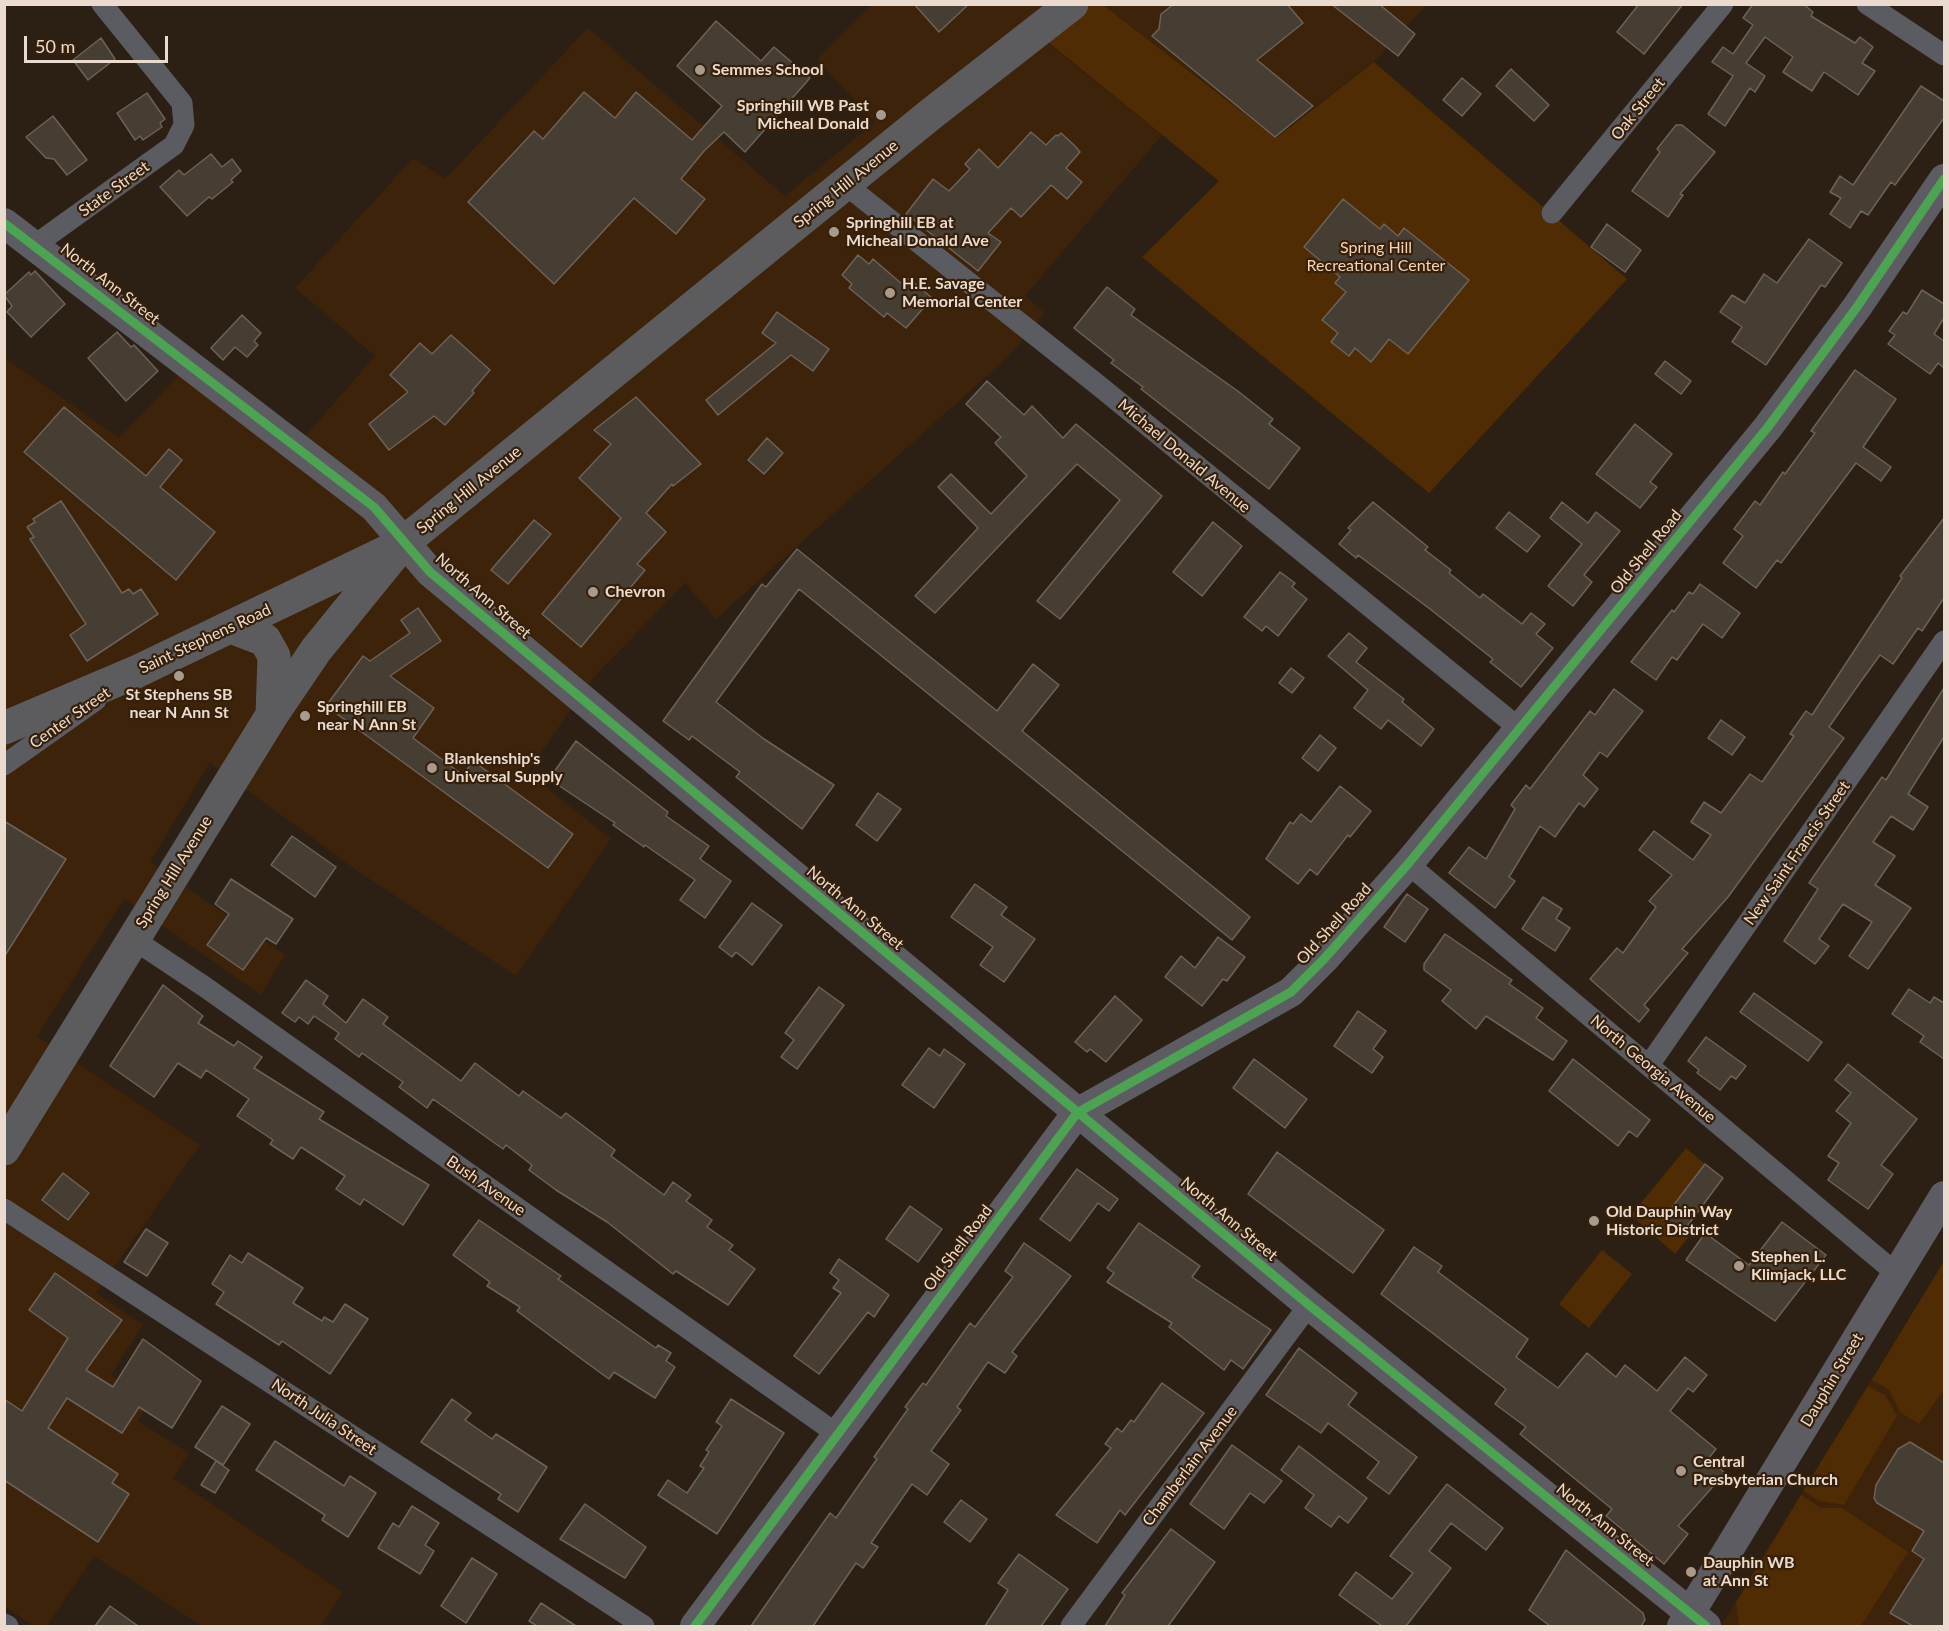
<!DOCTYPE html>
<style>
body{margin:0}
#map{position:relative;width:1949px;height:1631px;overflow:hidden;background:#2c2014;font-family:Lato,sans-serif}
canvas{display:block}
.frame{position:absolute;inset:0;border:6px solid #eadbce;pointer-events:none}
.scale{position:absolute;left:24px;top:36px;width:144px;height:27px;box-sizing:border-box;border:3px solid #eadbce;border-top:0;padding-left:8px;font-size:18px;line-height:21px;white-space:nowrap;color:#eadbce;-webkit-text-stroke:4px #36200a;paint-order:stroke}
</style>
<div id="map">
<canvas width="1949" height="1631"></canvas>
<div class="frame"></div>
<div class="scale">50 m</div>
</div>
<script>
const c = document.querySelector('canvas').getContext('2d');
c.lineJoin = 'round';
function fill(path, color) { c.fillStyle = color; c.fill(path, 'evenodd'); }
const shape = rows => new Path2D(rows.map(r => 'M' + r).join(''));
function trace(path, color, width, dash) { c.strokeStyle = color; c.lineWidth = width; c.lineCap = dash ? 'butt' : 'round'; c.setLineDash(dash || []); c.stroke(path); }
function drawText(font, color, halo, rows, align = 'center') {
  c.font = font + ' Lato,sans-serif'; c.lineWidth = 4.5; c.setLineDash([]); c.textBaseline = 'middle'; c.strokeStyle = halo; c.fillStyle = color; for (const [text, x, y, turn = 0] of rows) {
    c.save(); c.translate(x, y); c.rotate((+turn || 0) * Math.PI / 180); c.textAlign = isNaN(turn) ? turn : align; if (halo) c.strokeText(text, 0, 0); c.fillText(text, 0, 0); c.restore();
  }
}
const built = shape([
 [872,5,1086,5,1043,39,1162,135,1025,296,1045,313,1008,357,716,619,685,583,594,677,527,772,611,839,516,976,359,872,210,763,150,862,285,955,261,995,124,899,37,1036,200,1145,96,1293,143,1325,111,1375,149,1402,138,1421,189,1453,173,1478,343,1592,321,1626,202,1626,94,1556,47,1626,33,1626,5,1606,5,358,119,438,197,356,302,440,375,356,295,288,413,158,445,179,588,28,785,196,875,122,817,60],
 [1103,5,1426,5,1374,62,1275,137],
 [1944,1261,1944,1626,1721,1626,1814,1473]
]);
const green = shape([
 [1086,5,1103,5,1276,138,1374,62,1627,279,1429,493,1142,257,1219,181,1043,38],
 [1686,1148,1705,1164,1663,1219,1688,1238,1675,1254,1631,1215],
 [1602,1250,1632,1274,1589,1328,1559,1304],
 [1944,1261,1944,1390,1919,1424,1901,1413,1889,1390,1872,1380],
 [1868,1386,1885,1395,1897,1416,1844,1505,1819,1501,1803,1491],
 [1801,1495,1821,1508,1842,1508,1908,1552,1861,1626,1739,1626,1736,1603]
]);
const building = shape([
 [914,4,969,4,939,32,914,4],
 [1174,4,1287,4,1303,23,1257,60,1313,106,1275,137,1152,36,1159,29,1161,14,1174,4],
 [1331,4,1379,4,1415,34,1398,56,1331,4],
 [1639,4,1683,4,1644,54,1617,32,1639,4],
 [1753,4,1803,4,1813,12,1811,16,1855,43,1860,37,1873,47,1862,63,1875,71,1858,95,1824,72,1812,91,1783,72,1793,57,1765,37,1746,63,1765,76,1755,92,1750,88,1725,126,1708,114,1733,76,1712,62,1723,47,1733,54,1753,25,1743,18,1753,4],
 [716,21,761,61,774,47,810,78,745,152,724,132,704,151,681,179,705,199,676,234,634,198,554,284,468,202,534,131,543,139,584,92,615,118,636,92,692,140,722,106,677,66,716,21],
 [101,38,115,59,88,80,73,60,101,38],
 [1511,69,1549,105,1534,121,1496,86,1511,69],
 [1462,78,1481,94,1462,116,1443,100,1462,78],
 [1921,86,1944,101,1944,118,1895,185,1891,182,1868,215,1861,211,1850,228,1830,214,1841,198,1830,192,1840,176,1853,185,1921,86],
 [147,93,165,119,160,123,162,127,143,140,140,136,135,140,117,113,147,93],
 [53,116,87,160,67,175,54,159,46,158,26,137,53,116],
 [1676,125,1682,125,1715,152,1680,194,1683,195,1668,217,1632,191,1660,152,1657,149,1676,125],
 [1031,132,1046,145,1056,135,1058,136,1061,133,1075,146,1080,152,1066,168,1082,182,1067,199,1051,185,1021,217,1011,208,988,233,1001,242,978,271,906,214,933,179,949,191,970,169,965,164,979,149,998,168,1031,132],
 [211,154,222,167,232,159,241,171,231,180,233,182,212,199,209,197,187,216,160,187,179,170,184,175,211,154],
 [1343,199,1380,229,1384,224,1398,236,1404,228,1469,280,1408,354,1389,339,1371,362,1355,348,1349,356,1331,342,1338,333,1322,320,1346,292,1335,283,1340,277,1304,247,1343,199],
 [1607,224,1641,250,1625,272,1591,247,1607,224],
 [1809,239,1842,263,1825,287,1821,285,1766,365,1732,342,1742,327,1720,312,1732,295,1745,303,1764,274,1777,283,1809,239],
 [858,255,869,264,873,259,903,285,909,278,932,298,906,328,887,313,884,317,849,288,852,284,842,275,858,255],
 [35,271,65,304,31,337,7,312,12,306,4,295,29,272,31,275,35,271],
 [1107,287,1135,309,1131,315,1239,392,1273,419,1269,424,1300,448,1269,489,1141,389,1143,387,1111,363,1114,360,1074,328,1107,287],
 [1922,290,1944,304,1944,318,1934,334,1944,341,1944,368,1938,363,1930,374,1888,344,1895,335,1889,331,1903,312,1907,314,1922,290],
 [777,312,829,349,813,371,791,355,718,415,706,400,776,343,762,333,777,312],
 [242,315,261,333,254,341,258,345,247,357,235,347,223,360,211,348,242,315],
 [117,332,131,347,134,345,158,371,126,401,88,358,117,332],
 [451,335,490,370,472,391,474,393,445,425,434,416,389,450,369,424,408,392,390,375,420,343,432,354,451,335],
 [1665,361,1691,381,1681,394,1655,374,1665,361],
 [1855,370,1896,399,1863,447,1891,467,1881,481,1856,463,1781,563,1777,560,1756,588,1723,563,1743,536,1734,529,1755,501,1760,505,1783,472,1785,474,1815,433,1811,431,1855,370],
 [987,381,1024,415,1032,406,1063,438,1076,424,1162,496,1060,619,1037,601,1120,500,1077,464,935,613,915,596,978,528,938,487,951,474,991,514,1027,476,995,443,1001,437,966,404,987,381],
 [636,397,701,464,673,486,672,484,646,513,666,532,637,564,645,570,581,647,542,614,621,518,579,478,611,444,594,430,636,397],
 [64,407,146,476,169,449,182,460,160,487,215,532,176,580,24,452,64,407],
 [1635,424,1672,454,1650,482,1657,487,1640,508,1596,474,1635,424],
 [767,438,783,453,764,474,748,460,767,438],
 [61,501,122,593,129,589,133,594,141,589,158,614,87,661,70,635,86,624,30,539,34,537,27,527,35,522,33,519,61,501],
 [1373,502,1428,547,1425,550,1451,570,1449,573,1480,598,1483,594,1522,624,1531,613,1545,624,1536,634,1553,648,1521,687,1490,662,1493,659,1430,609,1358,555,1356,558,1339,544,1351,530,1348,528,1373,502],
 [1562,502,1588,523,1596,512,1620,531,1584,575,1592,582,1573,606,1548,586,1582,544,1550,518,1562,502],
 [1509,512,1540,536,1527,552,1496,528,1509,512],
 [1944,518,1944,598,1922,631,1918,628,1893,664,1880,655,1859,684,1829,727,1844,738,1728,897,1682,949,1688,953,1644,1005,1649,1010,1639,1022,1590,979,1617,948,1623,953,1656,907,1649,901,1672,875,1639,850,1654,831,1693,860,1711,835,1691,822,1704,802,1721,813,1750,774,1762,782,1794,736,1790,734,1806,711,1812,715,1902,578,1900,576,1944,518],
 [534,520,551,534,508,584,491,570,534,520],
 [1213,522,1242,546,1202,596,1173,572,1213,522],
 [797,549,997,711,1033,664,1059,685,1022,731,1250,917,1232,940,799,589,716,702,764,739,834,785,802,829,736,777,740,772,692,736,689,740,663,721,762,584,766,587,797,549],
 [1280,572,1295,583,1292,587,1307,599,1278,636,1266,626,1262,631,1244,617,1280,572],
 [1700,584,1740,613,1722,638,1703,624,1677,660,1672,657,1656,680,1631,662,1672,610,1674,612,1689,592,1693,594,1700,584],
 [418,608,441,641,390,676,434,708,413,738,463,775,473,761,573,834,548,868,326,706,363,656,370,661,410,633,401,620,418,608],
 [1349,633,1367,648,1356,662,1404,699,1402,702,1434,729,1421,746,1388,720,1381,729,1354,708,1368,690,1328,656,1349,633],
 [1291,668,1304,678,1292,693,1279,683,1291,668],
 [1944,688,1944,737,1908,794,1928,807,1913,830,1891,816,1873,842,1895,856,1875,885,1911,908,1868,969,1849,956,1872,922,1843,904,1819,939,1829,946,1815,964,1784,941,1818,889,1809,883,1882,777,1886,780,1944,688],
 [1614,689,1643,711,1607,757,1600,752,1583,775,1598,789,1584,807,1579,803,1555,837,1540,826,1509,877,1515,881,1495,908,1449,873,1469,847,1486,859,1515,809,1511,805,1526,785,1530,789,1590,711,1595,715,1614,689],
 [1721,720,1745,737,1732,755,1708,738,1721,720],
 [1320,735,1336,748,1318,771,1302,758,1320,735],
 [576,741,668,812,666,816,709,846,700,859,731,881,705,918,680,900,695,880,645,845,644,847,613,825,615,823,549,779,576,741],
 [1340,786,1371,811,1350,837,1348,835,1317,875,1310,869,1298,884,1266,859,1290,822,1293,824,1301,814,1311,822,1340,786],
 [878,793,901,809,877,841,856,825,878,793],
 [4,821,66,859,4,957,4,821],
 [292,836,336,867,315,897,271,865,292,836],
 [231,879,293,919,276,944,266,938,243,970,207,945,229,914,215,904,231,879],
 [975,884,1007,907,1001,915,1035,939,1004,982,980,965,993,947,951,917,975,884],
 [1407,894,1428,909,1405,942,1384,927,1407,894],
 [1543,897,1562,909,1556,919,1570,928,1555,951,1522,929,1543,897],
 [752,903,782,925,752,965,736,952,732,957,719,947,752,903],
 [1445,934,1512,980,1509,984,1543,1008,1536,1018,1567,1041,1553,1060,1486,1016,1476,1029,1442,1001,1451,990,1424,970,1424,964,1445,934],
 [1218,937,1245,957,1227,981,1223,979,1202,1006,1165,977,1181,956,1195,968,1218,937],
 [306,980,328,996,323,1004,346,1023,363,999,388,1017,383,1024,461,1081,475,1063,519,1096,523,1091,561,1118,566,1113,615,1150,611,1156,664,1195,673,1182,691,1195,686,1201,712,1220,707,1227,733,1245,729,1250,755,1269,728,1305,676,1271,673,1274,607,1222,556,1190,529,1170,532,1165,506,1145,503,1149,433,1099,427,1108,399,1087,403,1082,362,1053,359,1057,335,1039,339,1033,314,1016,308,1024,299,1017,295,1022,282,1013,306,980],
 [163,985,203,1016,198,1023,234,1046,238,1041,262,1057,254,1068,324,1112,319,1119,429,1185,403,1225,364,1199,360,1205,336,1189,345,1176,301,1147,293,1159,270,1144,273,1140,237,1116,249,1099,206,1070,201,1078,178,1063,154,1097,110,1066,163,985],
 [819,987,844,1005,797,1069,781,1057,794,1040,785,1033,819,987],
 [1909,989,1930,1003,1934,997,1944,1003,1944,1059,1920,1042,1924,1036,1892,1014,1909,989],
 [1754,993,1822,1042,1808,1061,1740,1012,1754,993],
 [1115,996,1142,1020,1106,1062,1090,1049,1087,1052,1075,1042,1115,996],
 [1358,1011,1386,1031,1373,1049,1383,1057,1372,1073,1334,1046,1358,1011],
 [1706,1037,1746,1066,1736,1079,1731,1076,1720,1090,1697,1073,1699,1070,1688,1061,1706,1037],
 [929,1048,940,1056,944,1049,965,1064,934,1108,902,1085,929,1048],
 [1254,1059,1307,1099,1285,1128,1233,1088,1254,1059],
 [1573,1059,1650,1120,1637,1137,1629,1131,1618,1146,1549,1091,1573,1059],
 [1848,1064,1917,1119,1881,1165,1893,1174,1868,1209,1828,1180,1839,1163,1828,1156,1851,1123,1836,1111,1851,1093,1835,1080,1848,1064],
 [1277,1152,1384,1230,1353,1273,1248,1194,1277,1152],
 [1705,1164,1723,1178,1682,1233,1663,1219,1705,1164],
 [1077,1169,1118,1199,1109,1211,1098,1203,1070,1241,1040,1219,1077,1169],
 [63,1173,89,1193,68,1220,42,1200,63,1173],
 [910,1206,942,1229,918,1262,886,1239,910,1206],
 [479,1220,561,1276,558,1279,656,1348,658,1345,671,1353,666,1361,675,1367,655,1398,614,1372,609,1379,587,1363,517,1311,520,1307,487,1286,490,1282,453,1255,479,1220],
 [1782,1222,1826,1255,1775,1321,1686,1260,1705,1233,1749,1265,1782,1222],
 [1139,1223,1200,1266,1192,1277,1271,1330,1243,1369,1231,1360,1224,1370,1169,1327,1172,1323,1107,1282,1114,1273,1107,1268,1139,1223],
 [146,1229,168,1243,147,1276,124,1262,146,1229],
 [1024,1243,1071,1276,1012,1352,1017,1356,1005,1373,988,1362,957,1407,961,1410,931,1451,949,1464,927,1495,912,1484,871,1543,878,1547,863,1568,856,1563,813,1626,751,1626,830,1513,836,1518,877,1459,874,1457,908,1409,905,1407,923,1383,926,1385,970,1323,975,1327,1013,1277,1005,1271,1024,1243],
 [1414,1247,1442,1266,1438,1272,1528,1339,1516,1357,1558,1388,1587,1353,1616,1377,1625,1365,1657,1391,1685,1357,1707,1375,1693,1392,1688,1388,1670,1411,1716,1449,1708,1459,1725,1473,1678,1526,1688,1534,1664,1564,1606,1516,1612,1509,1520,1434,1526,1427,1495,1404,1506,1389,1381,1294,1414,1247],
 [248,1253,303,1288,293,1303,322,1321,324,1317,333,1322,345,1304,368,1319,330,1374,282,1341,279,1345,216,1304,224,1292,212,1284,230,1255,242,1263,248,1253],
 [839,1259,889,1295,874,1317,868,1312,819,1374,794,1356,841,1293,833,1288,839,1280,830,1273,839,1259],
 [55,1273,122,1320,86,1370,113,1387,143,1339,201,1381,172,1428,139,1407,122,1433,67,1398,48,1428,118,1474,112,1483,129,1494,98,1542,4,1480,4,1399,22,1411,68,1338,29,1310,55,1273],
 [1299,1348,1357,1393,1348,1405,1417,1457,1389,1494,1367,1478,1379,1462,1328,1423,1321,1433,1266,1395,1299,1348],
 [1162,1383,1204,1413,1125,1515,1120,1510,1097,1543,1056,1515,1111,1448,1105,1444,1117,1428,1122,1432,1131,1420,1134,1422,1162,1383],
 [452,1399,471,1413,465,1420,492,1439,496,1434,547,1467,518,1512,498,1499,501,1494,421,1442,452,1399],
 [731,1399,784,1433,717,1534,658,1495,668,1480,687,1493,704,1468,700,1466,709,1452,706,1450,722,1426,716,1422,731,1399],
 [222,1406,250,1424,223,1465,195,1447,222,1406],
 [275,1441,344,1486,350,1476,376,1493,348,1537,322,1520,325,1515,256,1470,275,1441],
 [1910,1442,1944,1463,1944,1626,1913,1626,1890,1613,1924,1559,1912,1551,1924,1531,1877,1503,1874,1498,1876,1485,1898,1449,1910,1442],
 [1232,1445,1282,1481,1264,1503,1250,1493,1224,1529,1190,1504,1232,1445],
 [1299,1446,1367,1498,1348,1523,1339,1516,1331,1527,1305,1508,1314,1495,1281,1470,1299,1446],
 [216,1461,229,1470,215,1493,201,1485,216,1461],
 [1447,1484,1503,1528,1486,1550,1451,1523,1429,1551,1451,1568,1406,1626,1382,1626,1339,1595,1356,1572,1392,1599,1413,1573,1390,1556,1447,1484],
 [961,1500,987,1519,970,1542,944,1522,961,1500],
 [585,1504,646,1547,625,1578,560,1539,585,1504],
 [412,1506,439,1523,425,1545,434,1551,420,1574,378,1548,393,1523,399,1527,412,1506],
 [1171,1529,1215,1562,1168,1626,1105,1626,1125,1595,1122,1593,1171,1529],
 [1566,1550,1643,1613,1645,1620,1641,1626,1550,1626,1529,1610,1566,1550],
 [1019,1554,1068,1589,1041,1626,985,1626,1008,1590,998,1583,1019,1554],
 [472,1558,497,1574,466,1623,441,1606,472,1558],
 [541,1603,576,1626,537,1626,529,1621,541,1603],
 [110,1606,138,1626,95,1626,110,1606]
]);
const street = shape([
 [1867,4,1944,55],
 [846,185,1098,385,1520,729],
 [1552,213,1723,4],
 [35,245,174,145,184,125,182,103,102,4],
 [4,765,96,700],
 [1408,864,1897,1274],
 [133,939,205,987,837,1434],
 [1649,1065,1944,641],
 [4,1209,644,1626],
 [4,1624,8,1626],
 [1071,1626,1309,1305]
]);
const secondary = shape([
 [4,223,374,507,430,572,515,643,1309,1305,1706,1626],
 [695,1626,1077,1113,1291,992,1324,959,1408,864,1768,427,1857,307,1944,179],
 [1682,1626,1944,1196]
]);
const primary = shape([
 [231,627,265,640,274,656,272,715],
 [4,728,136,672,394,548],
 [4,1149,272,715,316,650,403,543,931,114,1072,4]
]);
const cycleway = shape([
 [4,223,374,507,430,572,515,643,1309,1305,1706,1626],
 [695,1626,1077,1113,1291,992,1324,959,1408,864,1768,427,1857,307,1944,179]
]);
const markers = [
 [700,70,6,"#a89a8d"],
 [881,115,6,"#a89a8d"],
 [834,232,6,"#a89a8d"],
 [890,293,6,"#a89a8d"],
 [593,592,6,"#a89a8d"],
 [179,676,6,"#a89a8d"],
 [305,716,6,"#a89a8d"],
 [432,768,6,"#a89a8d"],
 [1594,1221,6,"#a89a8d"],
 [1739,1266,6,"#a89a8d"],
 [1681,1471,6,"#a89a8d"],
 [1691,1572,6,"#a89a8d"]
];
const poiNames = [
 ["Semmes School",712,70],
 ["Springhill WB Past",869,106,"right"],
 ["Micheal Donald",869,124,"right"],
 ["Springhill EB at",846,223],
 ["Micheal Donald Ave",846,241],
 ["H.E. Savage",902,284],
 ["Memorial Center",902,302],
 ["Chevron",605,592],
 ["St Stephens SB",179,695,"center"],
 ["near N Ann St",179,713,"center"],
 ["Springhill EB",317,707],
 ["near N Ann St",317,725],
 ["Blankenship's",444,759],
 ["Universal Supply",444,777],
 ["Old Dauphin Way",1606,1212],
 ["Historic District",1606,1230],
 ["Stephen L.",1751,1257],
 ["Klimjack, LLC",1751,1275],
 ["Central",1693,1462],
 ["Presbyterian Church",1693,1480],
 ["Dauphin WB",1703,1563],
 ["at Ann St",1703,1581]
];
const streetNames = [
 ["Oak Street",1638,109,-51],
 ["Spring Hill Avenue",846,184,-39],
 ["State Street",114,189,-36],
 ["North Ann Street",110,284,38],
 ["Michael Donald Avenue",1184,456,40],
 ["Spring Hill Avenue",469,490,-39],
 ["Old Shell Road",1646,552,-51],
 ["North Ann Street",483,596,41],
 ["Saint Stephens Road",205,639,-25],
 ["Center Street",70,718,-35],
 ["New Saint Francis Street",1797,853,-55],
 ["Spring Hill Avenue",174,872,-58],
 ["North Ann Street",855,908,40],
 ["Old Shell Road",1334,924,-48],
 ["North Georgia Avenue",1653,1069,40],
 ["Bush Avenue",486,1186,35],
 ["North Ann Street",1229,1219,40],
 ["Old Shell Road",958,1248,-53],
 ["Dauphin Street",1832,1380,-59],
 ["North Julia Street",324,1417,34],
 ["Chamberlain Avenue",1190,1466,-53],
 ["North Ann Street",1605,1525,39]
];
const parkNames = [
 ["Spring Hill",1376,248],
 ["Recreational Center",1376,266]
];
fill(built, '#3c2309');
fill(green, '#4f2c03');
fill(building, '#463d33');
trace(building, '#6d6258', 1.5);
trace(street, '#5a5c62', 21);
trace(secondary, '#5d5c63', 30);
trace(primary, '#5c5c5f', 33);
trace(cycleway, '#4ca352', 9);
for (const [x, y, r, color] of markers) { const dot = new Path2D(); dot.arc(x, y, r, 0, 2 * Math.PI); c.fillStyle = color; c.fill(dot); trace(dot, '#36200a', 2); }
drawText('bold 16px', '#eadbce', '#36200a', poiNames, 'left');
drawText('16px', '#eadbce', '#36200a', streetNames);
drawText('16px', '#f5d4b8', '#36200a', parkNames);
</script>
